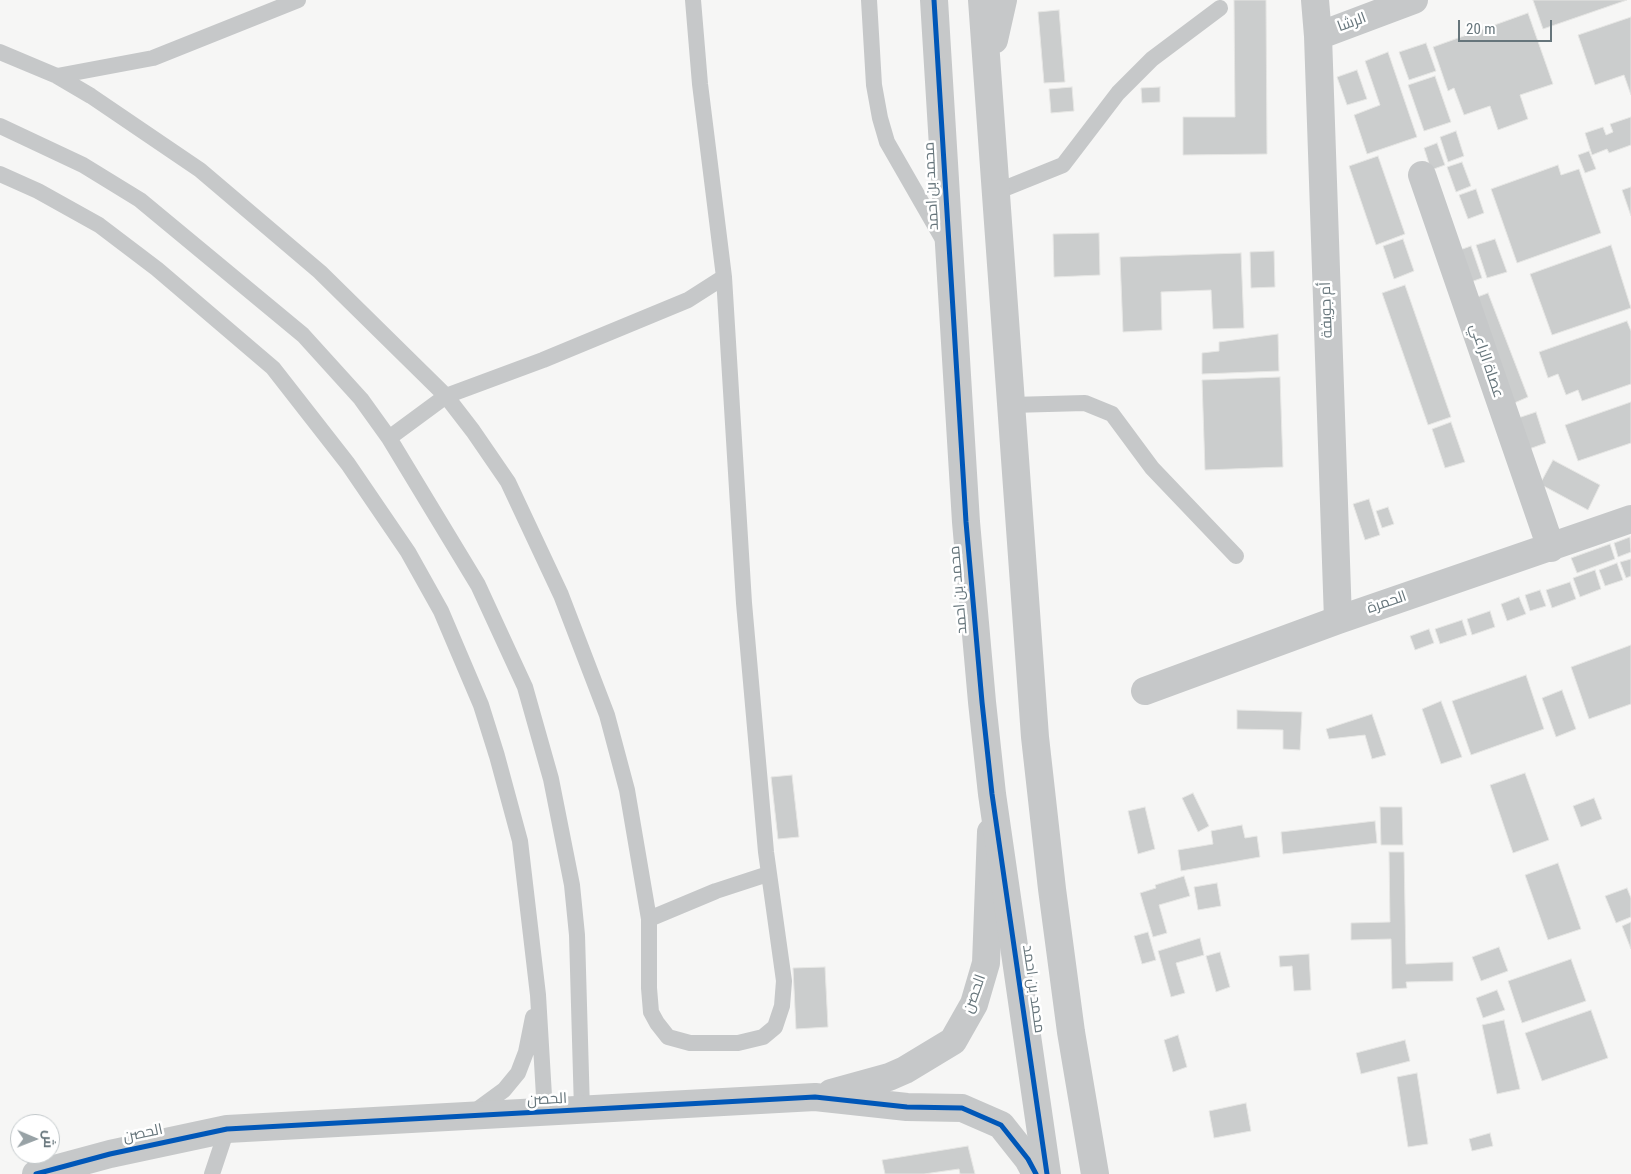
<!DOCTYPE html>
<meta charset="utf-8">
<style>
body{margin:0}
#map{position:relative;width:1631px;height:1174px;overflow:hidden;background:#f6f6f5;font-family:"Roboto Condensed",Cairo,sans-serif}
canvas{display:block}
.north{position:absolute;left:10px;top:1114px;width:50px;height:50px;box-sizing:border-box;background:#fff;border:1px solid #c2c8ca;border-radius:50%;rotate:91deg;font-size:14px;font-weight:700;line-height:20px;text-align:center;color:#66757b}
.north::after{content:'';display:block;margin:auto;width:18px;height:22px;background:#98a2a6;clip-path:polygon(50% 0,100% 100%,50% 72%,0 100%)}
.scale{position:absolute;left:1458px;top:20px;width:94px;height:22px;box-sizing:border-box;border:2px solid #66757b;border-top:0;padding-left:6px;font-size:15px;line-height:18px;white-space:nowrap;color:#66757b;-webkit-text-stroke:4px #fff;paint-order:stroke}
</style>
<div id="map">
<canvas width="1631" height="1174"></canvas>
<div class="north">ش</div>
<div class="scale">20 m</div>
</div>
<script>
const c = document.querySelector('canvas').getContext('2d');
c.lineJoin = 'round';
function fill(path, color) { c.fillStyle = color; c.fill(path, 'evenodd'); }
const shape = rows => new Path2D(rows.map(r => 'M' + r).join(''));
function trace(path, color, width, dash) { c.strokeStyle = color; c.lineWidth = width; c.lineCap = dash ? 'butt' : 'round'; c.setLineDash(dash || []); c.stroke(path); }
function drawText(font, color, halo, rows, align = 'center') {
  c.font = font + ' "Roboto Condensed",Cairo,sans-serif'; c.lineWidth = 5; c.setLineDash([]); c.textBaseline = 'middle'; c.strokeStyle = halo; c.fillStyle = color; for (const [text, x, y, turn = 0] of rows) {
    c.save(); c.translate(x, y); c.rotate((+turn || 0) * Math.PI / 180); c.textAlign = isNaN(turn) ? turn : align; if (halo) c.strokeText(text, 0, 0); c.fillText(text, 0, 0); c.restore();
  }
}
const building = shape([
 [1234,0,1266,0,1267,154,1183,155,1183,117,1235,117,1234,0],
 [1533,0,1627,0,1543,29,1533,0],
 [1059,10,1065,82,1044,83,1038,12,1059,10],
 [1528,13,1553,84,1520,95,1528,119,1498,130,1490,106,1464,115,1454,88,1448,91,1433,47,1528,13],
 [1631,17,1631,95,1624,75,1595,85,1578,35,1631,17],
 [1426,43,1436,71,1409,80,1399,52,1426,43],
 [1388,52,1417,137,1367,154,1354,115,1380,105,1365,61,1388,52],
 [1357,70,1367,99,1347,105,1337,77,1357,70],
 [1435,76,1451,122,1424,131,1408,85,1435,76],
 [1072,87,1074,111,1051,113,1049,89,1072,87],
 [1160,87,1160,102,1142,103,1141,88,1160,87],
 [1631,117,1631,145,1609,153,1607,149,1592,155,1585,133,1603,127,1606,135,1613,132,1610,124,1631,117],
 [1456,131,1464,156,1448,162,1440,137,1456,131],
 [1437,143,1445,165,1431,170,1424,148,1437,143],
 [1589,151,1596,169,1585,173,1578,155,1589,151],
 [1378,156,1405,234,1376,245,1349,166,1378,156],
 [1462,162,1471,186,1456,192,1447,167,1462,162],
 [1558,165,1561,175,1579,169,1601,233,1517,263,1491,189,1558,165],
 [1631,187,1631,216,1622,190,1631,187],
 [1476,189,1484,213,1468,219,1459,195,1476,189],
 [1099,233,1100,275,1054,277,1053,234,1099,233],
 [1403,239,1414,271,1394,279,1383,246,1403,239],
 [1495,239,1507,272,1487,278,1476,245,1495,239],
 [1611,245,1631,308,1552,335,1530,274,1611,245],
 [1471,246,1482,278,1468,283,1457,251,1471,246],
 [1274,251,1275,287,1251,288,1250,252,1274,251],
 [1241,253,1244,328,1213,329,1211,290,1161,292,1162,330,1123,332,1120,257,1241,253],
 [1405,285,1451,417,1428,425,1382,293,1405,285],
 [1488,293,1528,397,1512,404,1472,299,1488,293],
 [1627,321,1631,331,1631,384,1582,401,1578,390,1566,395,1558,374,1548,378,1539,352,1627,321],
 [1278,334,1279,371,1202,374,1202,353,1219,351,1219,342,1278,334],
 [1280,377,1283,467,1205,470,1202,380,1280,377],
 [1631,402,1631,443,1578,461,1565,425,1631,402],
 [1536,412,1546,443,1529,449,1518,418,1536,412],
 [1451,422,1465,462,1445,468,1432,429,1451,422],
 [1553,460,1600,485,1588,510,1540,484,1553,460],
 [1369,499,1380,535,1365,540,1353,504,1369,499],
 [1388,507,1394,524,1382,528,1376,511,1388,507],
 [1630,537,1631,552,1618,557,1614,543,1630,537],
 [1610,544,1615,559,1577,573,1571,558,1610,544],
 [1631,559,1631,576,1626,578,1620,562,1631,559],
 [1617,563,1623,580,1605,586,1599,570,1617,563],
 [1595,570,1601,589,1580,597,1573,578,1595,570],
 [1570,582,1576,599,1552,608,1546,590,1570,582],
 [1540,590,1546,606,1530,611,1525,595,1540,590],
 [1519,597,1526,614,1507,621,1501,604,1519,597],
 [1490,611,1495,627,1472,635,1467,619,1490,611],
 [1462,620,1467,635,1440,644,1435,629,1462,620],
 [1429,629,1434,643,1415,650,1410,636,1429,629],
 [1631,645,1631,704,1589,719,1571,667,1631,645],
 [1526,675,1544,729,1471,755,1452,701,1526,675],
 [1562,690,1576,729,1556,737,1542,698,1562,690],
 [1441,701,1462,757,1441,764,1422,709,1441,701],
 [1237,710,1302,712,1300,750,1283,749,1283,730,1237,729,1237,710],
 [1372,714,1386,755,1372,759,1365,735,1329,739,1326,729,1372,714],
 [1525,773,1549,840,1513,853,1490,785,1525,773],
 [792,775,799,837,778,839,771,777,792,775],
 [1193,793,1209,826,1198,832,1182,798,1193,793],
 [1594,798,1602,819,1581,827,1573,806,1594,798],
 [1145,807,1155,849,1138,854,1128,811,1145,807],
 [1380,807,1402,807,1403,845,1381,845,1380,807],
 [1375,821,1377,843,1283,854,1281,832,1375,821],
 [1242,825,1245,838,1257,836,1260,857,1181,871,1178,850,1213,844,1211,831,1242,825],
 [1389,852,1404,852,1406,964,1453,962,1453,981,1406,982,1407,988,1392,989,1391,939,1351,940,1351,923,1390,922,1389,852],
 [1558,863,1581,929,1548,940,1525,875,1558,863],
 [1184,876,1190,896,1159,905,1167,933,1153,937,1140,893,1156,888,1155,885,1184,876],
 [1217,883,1221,906,1198,910,1194,887,1217,883],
 [1627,888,1631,898,1631,917,1616,923,1605,896,1627,888],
 [1631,922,1631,949,1622,926,1631,922],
 [1148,932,1156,960,1142,964,1134,936,1148,932],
 [1200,938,1204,955,1176,963,1185,993,1171,997,1158,951,1200,938],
 [1499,947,1508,971,1481,981,1472,957,1499,947],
 [1220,952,1230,987,1216,992,1206,956,1220,952],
 [1309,954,1311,990,1294,991,1292,966,1280,967,1279,956,1309,954],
 [1571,959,1586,1001,1522,1023,1508,981,1571,959],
 [825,967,828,1027,796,1029,793,968,825,967],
 [1497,990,1505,1010,1483,1018,1476,998,1497,990],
 [1591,1010,1608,1058,1542,1081,1525,1033,1591,1010],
 [1504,1020,1520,1089,1497,1094,1482,1025,1504,1020],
 [1178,1035,1187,1067,1173,1072,1164,1040,1178,1035],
 [1405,1040,1410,1061,1361,1074,1356,1053,1405,1040],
 [1417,1073,1428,1144,1408,1147,1397,1077,1417,1073],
 [1246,1103,1251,1131,1214,1138,1209,1111,1246,1103],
 [1490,1133,1493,1146,1472,1151,1469,1139,1490,1133],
 [968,1146,975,1174,960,1174,959,1169,924,1174,885,1174,882,1160,968,1146]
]);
const service = shape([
 [869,0,874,85,880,118,887,142,945,243],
 [0,52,57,76,91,96,200,170,320,272,446,396,473,431,508,482,561,595,607,715,627,790,649,919,649,988,651,1012,657,1023,668,1037,690,1043,738,1043,763,1037,775,1027,782,1006,784,981,766,852,744,603,724,277,700,84,693,0],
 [57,76,153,58,298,0],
 [0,126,83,165,140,200,303,335,361,399,389,438,478,585,525,687,551,779,572,885,577,935,582,1110],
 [0,174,38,191,99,225,157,269,273,368,348,464,408,552,441,611,481,705,497,756,520,841,538,995,545,1113],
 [996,192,1063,165,1118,93,1152,59,1220,8],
 [1011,405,1085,403,1112,414,1152,468,1236,556],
 [389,438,446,396,543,360,688,300,724,277],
 [649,919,716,891,768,874],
 [474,1112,504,1090,518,1073,526,1052,533,1017],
 [212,1174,227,1129]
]);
const minor = shape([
 [1315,0,1318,36,1338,620],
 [1318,36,1414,0],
 [1422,175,1551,548],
 [1145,691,1338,620,1631,519],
 [831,1093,889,1077,905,1070,953,1041,974,1004,986,963,991,832],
 [36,1174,110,1154,227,1129,815,1097,907,1107,962,1108,1001,1125,1028,1159,1036,1174]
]);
const tertiary = shape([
 [934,0,966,522,982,702,992,794,1047,1174],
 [982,0,1035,737,1052,889,1071,1032,1095,1174],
 [994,40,1003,0]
]);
const cycleway = shape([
 [934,0,966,522,982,702,992,794,1047,1174],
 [36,1174,110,1154,227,1129,815,1097,907,1107,962,1108,1001,1125,1028,1159,1036,1174]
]);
const streetNames = [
 ["الرشا",1352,23,-20],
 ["محمد بن احمد",932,186,-93],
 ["أم جويفة",1327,310,-92],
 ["عصاة الراعي",1486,361,71],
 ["محمد بن احمد",959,590,-95],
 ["الحمرة",1387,603,-19],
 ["محمد بن احمد",1033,989,82],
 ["الحصن",975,994,-70],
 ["الحصن",547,1100,-3],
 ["الحصن",143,1134,-12]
];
fill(building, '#cbcdcd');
trace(building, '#e6e6e4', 1);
trace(service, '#c6c8c9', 16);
trace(minor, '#c6c8c9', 28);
trace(tertiary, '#c6c8c9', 28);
trace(cycleway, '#0057b8', 5);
drawText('15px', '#66757b', '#fff', streetNames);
</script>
